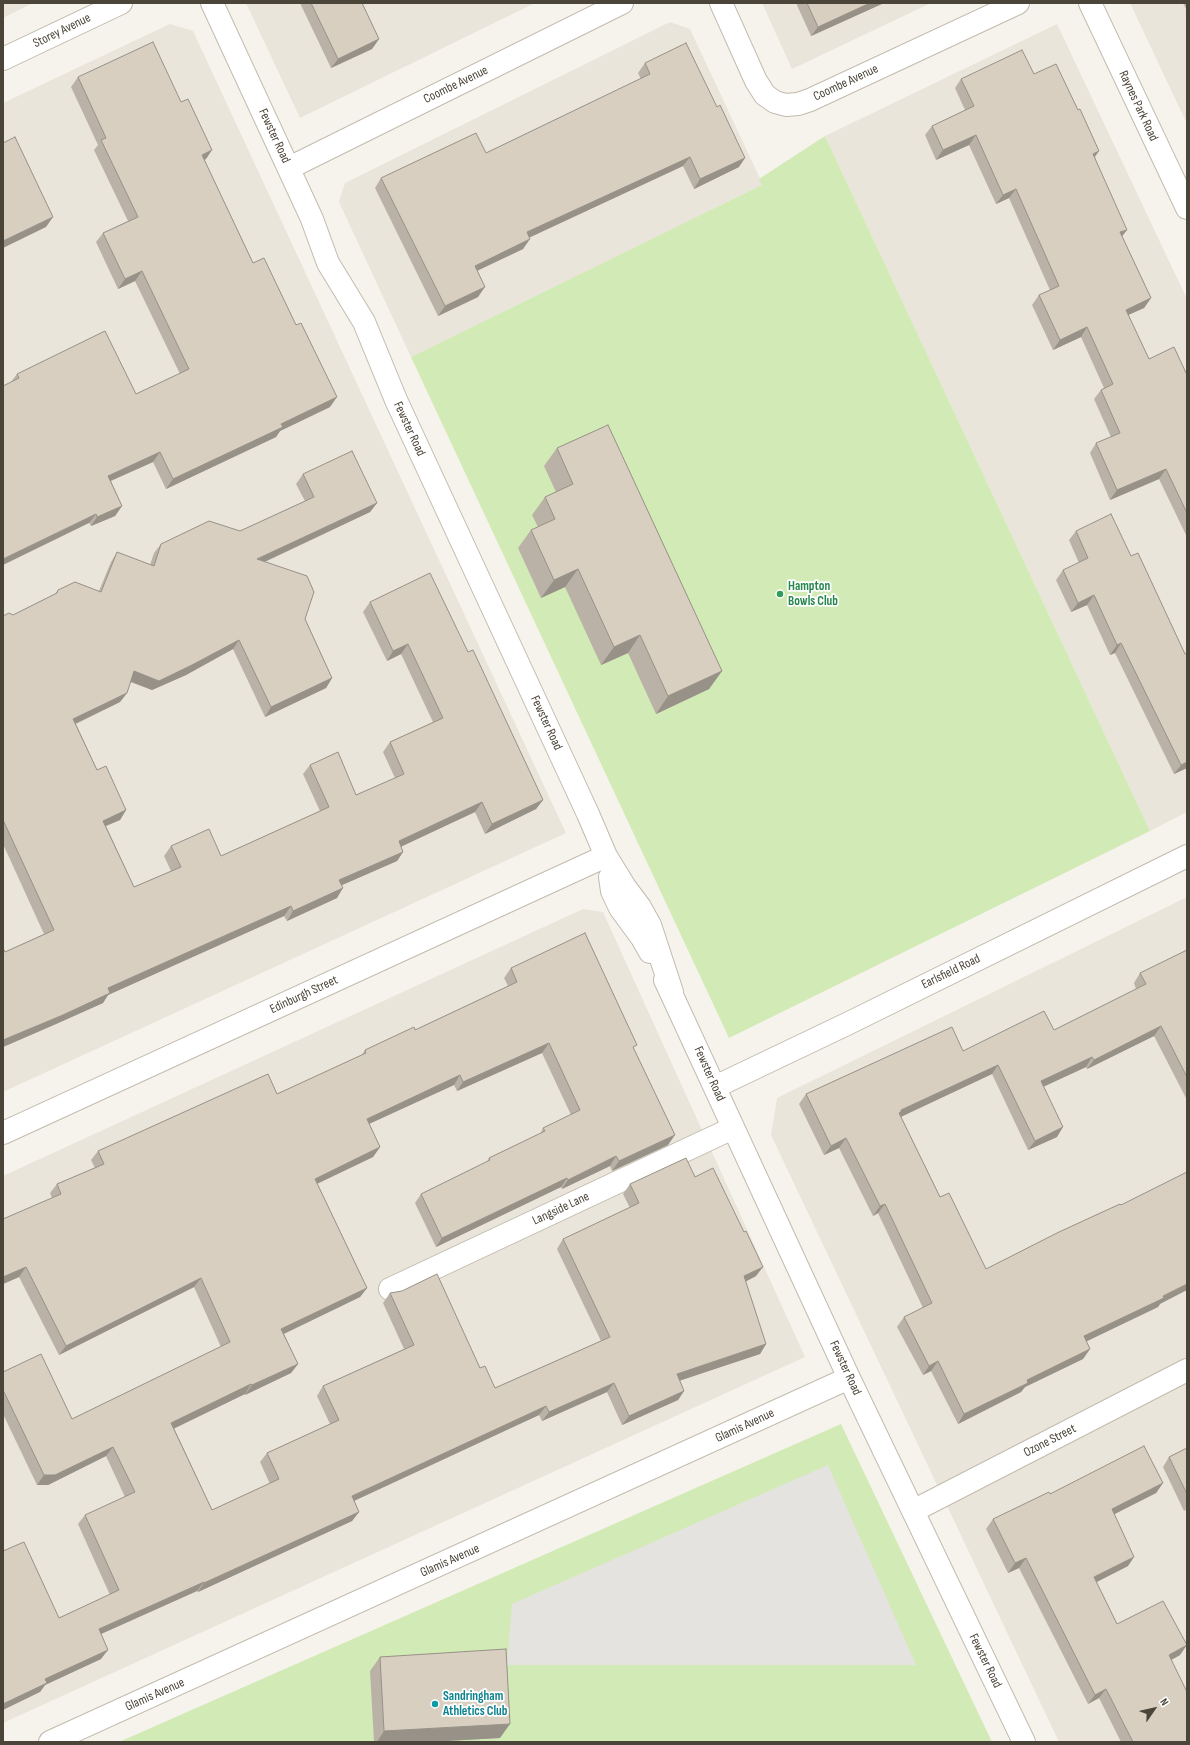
<!DOCTYPE html>
<style>
body{margin:0}
#map{position:relative;width:1190px;height:1745px;overflow:hidden;background:#f6f3ec;font-family:"Sofia Sans Condensed",sans-serif}
canvas{display:block}
.frame{position:absolute;inset:0;border:4px solid #4b4439;pointer-events:none}
.north{position:absolute;left:1134px;top:1689px;width:40px;height:40px;-webkit-text-stroke:3px #fff;paint-order:stroke;rotate:56deg;font-size:11px;font-weight:700;line-height:16px;text-align:center;color:#4b4439}
.north::after{content:'';display:block;margin:auto;width:14px;height:18px;background:#4b4439;clip-path:polygon(50% 0,100% 100%,50% 72%,0 100%)}
</style>
<div id="map">
<canvas width="1190" height="1745"></canvas>
<div class="frame"></div>
<div class="north">N</div>
</div>
<script>
const c = document.querySelector('canvas').getContext('2d');
c.lineJoin = 'round';
function fill(path, color) { c.fillStyle = color; c.fill(path, 'evenodd'); }
const shape = rows => new Path2D(rows.map(r => 'M' + r).join(''));
function trace(path, color, width, dash) { c.strokeStyle = color; c.lineWidth = width; c.lineCap = dash ? 'butt' : 'round'; c.setLineDash(dash || []); c.stroke(path); }
function drawText(font, color, halo, rows, align = 'center') {
  c.font = font + ' "Sofia Sans Condensed",sans-serif'; c.lineWidth = 3.5; c.setLineDash([]); c.textBaseline = 'middle'; c.strokeStyle = halo; c.fillStyle = color; for (const [text, x, y, turn = 0] of rows) {
    c.save(); c.translate(x, y); c.rotate((+turn || 0) * Math.PI / 180); c.textAlign = isNaN(turn) ? turn : align; if (halo) c.strokeText(text, 0, 0); c.fillText(text, 0, 0); c.restore();
  }
}
const residential = shape([
 [3,3,33,3,3,18],
 [246,3,535,3,300,118],
 [762,3,931,3,792,69],
 [1130,3,1187,3,1187,124],
 [670,22,690,29,763,185,411,357,339,202,345,183],
 [170,24,193,31,566,833,3,1092,3,103],
 [1057,24,1187,299,1187,812,1150,831,825,136],
 [1187,897,1187,1742,1059,1742,771,1135,777,1098],
 [583,909,603,912,805,1357,3,1723,3,1176]
]);
const green = shape([
 [825,136,1150,831,729,1038,411,357,762,185,759,179],
 [841,1424,992,1742,119,1742]
]);
const parking = shape([
 [828,1465,916,1665,507,1665,512,1604]
]);
const street = shape([
 [212,3,312,219,328,263,364,322,396,400,588,814,606,856,625,887,640,907,650,925,672,992],
 [721,3,756,81,765,95,775,102,786,105,798,104,810,100,1018,3],
 [1090,3,1187,208],
 [3,59,121,3],
 [289,168,622,3],
 [610,877,612,891,620,908,642,938,650,952],
 [665,980,849,1378,1024,1742],
 [715,1087,849,1023,1187,856],
 [3,1133,606,856],
 [390,1289,733,1128],
 [913,1511,1187,1370],
 [50,1742,849,1378]
]);
const wall = shape([
 [300,3,362,3,379,39,372,49,331,68],
 [796,3,884,3,811,36],
 [1183,3,1187,3,1187,11],
 [645,63,739,167,694,189,683,166,529,237,523,249,477,271,478,297,438,316,375,188,381,178,486,153,641,79,638,73],
 [1034,74,1078,110,1099,151,1095,157,1122,236,1151,298,1144,308,1128,315,1149,359,1187,375,1187,537,1159,479,1110,500,1090,453,1096,443,1111,437,1094,399,1101,390,1104,388,1081,337,1053,350,1032,305,1039,295,1050,290,1009,198,996,204,969,145,936,160,925,135,932,126,965,110,955,88,961,79],
 [78,77,206,159,204,160,253,263,330,407,280,431,276,437,166,489,153,462,111,481,122,506,115,516,91,526,11,382,17,374,136,394,180,374,135,281,118,289,96,242,103,233,128,221,94,150,98,145,71,87],
 [557,448,722,671,709,689,656,714,628,653,601,665,565,587,541,598,518,548,531,530,538,527,532,515,545,497,556,492,544,466],
 [303,474,377,503,370,512,265,562,305,619,332,678,326,688,265,717,233,649,186,675,152,690,130,682,127,693,120,702,76,724,97,770,126,810,120,820,106,826,134,887,171,871,164,856,171,846,221,856,320,811,303,774,310,765,356,795,395,778,383,752,390,742,433,722,401,654,387,661,363,612,370,602,468,652,543,800,536,809,485,834,475,812,401,846,403,852,397,861,342,885,337,898,287,921,284,916,108,995,103,1003,56,1024,3,1047,3,948,5,952,44,934,3,844,3,616,13,615,55,594,58,590,99,591,111,562,117,552,150,565,154,553,161,544,240,531,305,501,296,484],
 [1076,531,1187,768,1174,774,1115,653,1110,655,1087,605,1071,612,1056,580,1063,570,1079,563,1069,540],
 [1187,950,1187,1100,1154,1036,1087,1069,1086,1067,1043,1087,1057,1137,1028,1150,992,1074,901,1117,940,1197,986,1269,1160,1304,1158,1307,1086,1341,1090,1349,1083,1359,1025,1387,1021,1392,958,1424,931,1371,923,1375,897,1327,904,1317,923,1308,878,1213,873,1216,839,1148,824,1155,799,1104,806,1094,963,1051,1054,1030,1136,989,1134,983,1140,973],
 [511,968,634,1049,668,1145,612,1171,610,1166,562,1189,561,1187,436,1247,415,1203,421,1194,487,1162,489,1158,540,1134,543,1128,571,1115,542,1053,457,1091,454,1085,369,1124,380,1147,373,1157,317,1184,367,1288,360,1297,284,1334,298,1364,291,1373,245,1395,245,1394,174,1428,212,1510,270,1484,260,1462,267,1453,330,1424,317,1396,323,1386,404,1349,383,1303,390,1293,480,1368,495,1388,601,1341,557,1249,563,1239,630,1208,623,1194,630,1184,695,1177,756,1276,745,1282,766,1344,760,1354,680,1380,684,1391,678,1400,622,1425,607,1392,542,1421,539,1415,354,1501,359,1512,352,1521,198,1592,197,1591,101,1634,101,1659,45,1685,40,1692,59,1618,110,1595,78,1524,85,1515,125,1497,106,1456,48,1485,37,1485,3,1414,3,1372,72,1419,221,1347,194,1287,59,1355,19,1277,3,1284,3,1219,52,1198,50,1193,57,1184,95,1168,91,1160,98,1151,277,1094,361,1056,365,1050,415,1030,508,986,504,978],
 [1187,1448,1187,1509,1184,1511,1163,1467,1169,1457],
 [1163,1483,1156,1493,1114,1514,1128,1566,1096,1582,1117,1624,1180,1655,1171,1660,1187,1742,1121,1742,1099,1698,1088,1704,1019,1568,1008,1573,986,1529,993,1519],
 [380,1657,500,1738,428,1742,374,1742,370,1671]
]);
const shadedWall = shape([
 [870,3,884,3,811,36,818,27],
 [379,39,372,49,331,68,338,59],
 [976,135,969,145,936,160,943,150],
 [212,150,206,159,195,164,202,155],
 [1099,151,1092,160,1093,154],
 [690,157,683,166,520,242,527,232],
 [745,158,739,167,694,189,700,179],
 [1016,189,1009,198,996,204,1003,195],
 [53,217,46,227,3,248,3,241],
 [1127,230,1120,239,1120,232],
 [530,239,523,249,468,275,475,266],
 [142,271,135,281,118,289,125,279],
 [485,287,478,297,438,316,445,306],
 [1151,298,1144,308,1119,319,1126,310],
 [1087,327,1081,337,1053,350,1060,340],
 [337,397,330,407,280,431,276,437,166,489,173,479,281,424],
 [160,452,153,462,101,485,108,476],
 [1166,469,1159,479,1110,500,1117,490],
 [377,503,370,512,251,568,257,559],
 [122,506,115,516,91,526,97,517],
 [96,514,89,523,3,565,3,559],
 [578,569,565,587,541,598,554,580],
 [1094,595,1087,605,1071,612,1078,603],
 [640,635,628,653,601,665,614,647],
 [239,640,233,649,186,675,152,690,127,680,134,671],
 [1121,643,1115,653,1110,655,1117,645],
 [408,644,401,654,387,661,393,651],
 [722,671,709,689,656,714,668,696],
 [332,678,326,688,265,717,271,707],
 [127,693,120,702,66,728,73,719],
 [1187,762,1187,768,1174,774,1181,765],
 [543,800,536,809,485,834,492,824],
 [482,802,475,812,392,851,399,841],
 [126,810,120,820,96,830,103,821],
 [403,852,397,861,333,889,339,880],
 [343,888,337,898,287,921,293,911],
 [291,906,284,916,108,995,103,1003,56,1024,3,1047,3,1040,108,988],
 [1161,1026,1154,1036,1087,1069,1094,1060],
 [549,1043,542,1053,457,1091,463,1082],
 [1092,1057,1086,1067,1034,1091,1041,1081],
 [998,1065,992,1074,896,1119,892,1123,901,1110],
 [460,1075,454,1085,360,1128,367,1119],
 [1063,1127,1057,1137,1028,1150,1035,1141],
 [675,1135,668,1145,612,1171,619,1161],
 [846,1138,839,1148,824,1155,831,1146],
 [380,1147,373,1157,308,1188,315,1179],
 [616,1156,610,1166,562,1189,568,1180],
 [567,1178,561,1187,436,1247,442,1238],
 [885,1204,878,1213,873,1216,880,1206],
 [26,1267,19,1277,3,1284,3,1277],
 [763,1267,756,1276,737,1286,744,1276],
 [201,1278,194,1287,59,1355,66,1346],
 [1187,1284,1187,1290,1160,1304,1158,1307,1077,1346,1084,1336],
 [367,1288,360,1297,275,1338,281,1329],
 [766,1344,760,1354,670,1384,677,1374],
 [1090,1349,1083,1359,1025,1387,1021,1392,958,1424,964,1414,1027,1380],
 [938,1361,931,1371,923,1375,929,1366],
 [298,1364,291,1373,245,1395,252,1385],
 [614,1383,607,1392,542,1421,549,1412],
 [251,1384,245,1394,165,1433,171,1423],
 [684,1391,678,1400,622,1425,629,1416],
 [546,1406,539,1415,345,1505,352,1496],
 [113,1447,106,1456,48,1485,37,1485,44,1475],
 [1163,1483,1156,1493,1105,1519,1112,1509],
 [359,1512,352,1521,198,1592,204,1583],
 [1134,1557,1128,1566,1087,1587,1094,1577],
 [1026,1558,1019,1568,1008,1573,1015,1563],
 [204,1582,197,1591,92,1638,99,1629],
 [1187,1645,1180,1655,1162,1665,1169,1655],
 [108,1650,101,1659,45,1685,40,1692,3,1710,3,1704,45,1679],
 [1106,1689,1099,1698,1088,1704,1095,1695],
 [510,1724,500,1738,428,1742,377,1742,384,1731]
]);
const building = shape([
 [311,3,362,3,379,39,338,59,311,3],
 [807,3,870,3,818,27,807,3],
 [153,42,181,102,188,99,212,150,202,155,253,263,264,258,296,325,301,323,337,397,281,424,283,427,173,479,160,452,108,476,122,506,97,517,96,514,3,559,3,386,19,378,17,374,105,331,136,394,189,369,142,271,125,279,103,233,138,217,101,140,106,138,78,77,153,42],
 [686,43,717,107,720,105,745,158,700,179,690,157,527,232,530,239,475,266,485,287,445,306,381,178,476,133,486,153,650,74,645,63,686,43],
 [1022,50,1034,74,1056,64,1078,110,1080,109,1099,151,1093,154,1127,230,1120,232,1151,298,1126,310,1149,359,1174,347,1187,375,1187,513,1166,469,1117,490,1096,443,1120,433,1101,390,1113,384,1087,327,1060,340,1039,295,1059,286,1016,189,1003,195,976,135,943,150,932,126,974,106,961,79,1022,50],
 [15,137,53,217,3,241,3,143,15,137],
 [608,425,722,671,668,696,640,635,614,647,578,569,554,580,531,530,555,519,545,497,573,484,557,448,608,425],
 [352,451,377,503,257,559,307,576,314,592,305,619,332,678,271,707,239,640,192,665,159,681,134,671,127,693,73,719,97,770,106,766,126,810,103,821,134,887,181,867,171,846,209,829,221,856,329,807,310,765,338,752,356,795,404,774,390,742,443,718,408,644,393,651,370,602,430,573,468,652,473,650,543,800,492,824,482,802,399,841,403,852,339,880,343,888,293,911,291,906,108,988,110,993,63,1015,3,1040,3,948,5,952,54,930,3,820,3,616,9,613,13,615,57,593,58,590,75,582,101,592,117,552,154,566,161,544,209,521,240,531,314,497,303,474,352,451],
 [1111,514,1131,556,1138,553,1185,654,1187,653,1187,762,1181,765,1121,643,1117,645,1094,595,1078,603,1063,570,1088,558,1076,531,1111,514],
 [585,933,637,1045,633,1047,675,1135,619,1161,616,1156,568,1180,567,1178,442,1238,421,1194,490,1160,489,1158,545,1131,543,1128,580,1110,549,1043,463,1082,460,1075,367,1119,380,1147,315,1179,367,1288,281,1329,298,1364,252,1385,251,1384,171,1423,212,1510,279,1479,267,1453,339,1420,323,1386,414,1345,390,1293,402,1291,437,1274,480,1368,485,1366,495,1388,610,1337,563,1239,639,1203,630,1184,686,1158,695,1177,713,1168,744,1232,746,1231,763,1267,744,1276,766,1344,677,1374,684,1391,629,1416,614,1383,549,1412,546,1406,352,1496,359,1512,204,1583,204,1582,99,1629,108,1650,45,1679,47,1683,3,1704,3,1551,24,1542,59,1618,119,1590,85,1515,135,1492,113,1447,55,1475,44,1475,3,1390,3,1372,41,1354,72,1419,230,1342,201,1278,66,1346,26,1267,3,1277,3,1219,61,1194,57,1184,104,1164,98,1151,268,1074,277,1094,366,1053,365,1050,414,1027,415,1030,517,982,511,968,585,933],
 [1187,950,1187,1077,1161,1026,1094,1060,1092,1057,1041,1081,1063,1127,1035,1141,998,1065,901,1110,901,1112,899,1113,940,1197,949,1193,986,1269,1059,1232,1120,1204,1121,1205,1187,1172,1187,1284,1163,1296,1164,1298,1084,1336,1090,1349,1027,1380,1028,1383,964,1414,938,1361,929,1366,904,1317,932,1303,885,1204,880,1206,846,1138,831,1146,806,1094,952,1027,963,1051,1044,1011,1054,1030,1146,984,1140,973,1187,950],
 [1144,1446,1163,1483,1112,1509,1134,1557,1094,1577,1117,1624,1163,1601,1187,1645,1169,1655,1187,1692,1187,1742,1133,1742,1106,1689,1095,1695,1026,1558,1015,1563,993,1519,1049,1492,1050,1494,1144,1446],
 [1187,1448,1187,1494,1169,1457,1187,1448],
 [506,1649,510,1724,384,1731,380,1657,506,1649]
]);
const markers = [
 [780,594,4,"#2e9e5b"],
 [435,1704,4,"#0f9aa8"]
];
const streetNames = [
 ["Storey Avenue",62,31,-26],
 ["Coombe Avenue",846,83,-25],
 ["Coombe Avenue",456,85,-26],
 ["Raynes Park Road",1138,106,65],
 ["Fewster Road",274,136,65],
 ["Fewster Road",409,429,65],
 ["Fewster Road",546,723,65],
 ["Earlsfield Road",951,972,-26],
 ["Edinburgh Street",304,995,-25],
 ["Fewster Road",709,1074,66],
 ["Langside Lane",561,1209,-25],
 ["Fewster Road",845,1368,65],
 ["Glamis Avenue",745,1426,-25],
 ["Ozone Street",1050,1441,-27],
 ["Glamis Avenue",450,1561,-24],
 ["Fewster Road",985,1661,64],
 ["Glamis Avenue",155,1695,-24]
];
const leisureNames = [
 ["Hampton",788,587],
 ["Bowls Club",788,602]
];
const cultureNames = [
 ["Sandringham",443,1697],
 ["Athletics Club",443,1712]
];
fill(residential, '#eae5da');
fill(green, '#d2eab5');
fill(parking, '#e5e3e0');
trace(street, '#c2bbae', 24);
trace(street, '#fff', 22);
fill(wall, '#bab2a6');
fill(shadedWall, '#979187');
fill(building, '#d8cfc1');
trace(building, '#979187', 1);
for (const [x, y, r, color] of markers) { const dot = new Path2D(); dot.arc(x, y, r, 0, 2 * Math.PI); c.fillStyle = color; c.fill(dot); trace(dot, '#fff', 1.5); }
drawText('13px', '#4b4439', '#fff', streetNames);
drawText('bold 13px', '#27864d', '#fff', leisureNames, 'left');
drawText('bold 13px', '#0d838f', '#fff', cultureNames, 'left');
</script>
